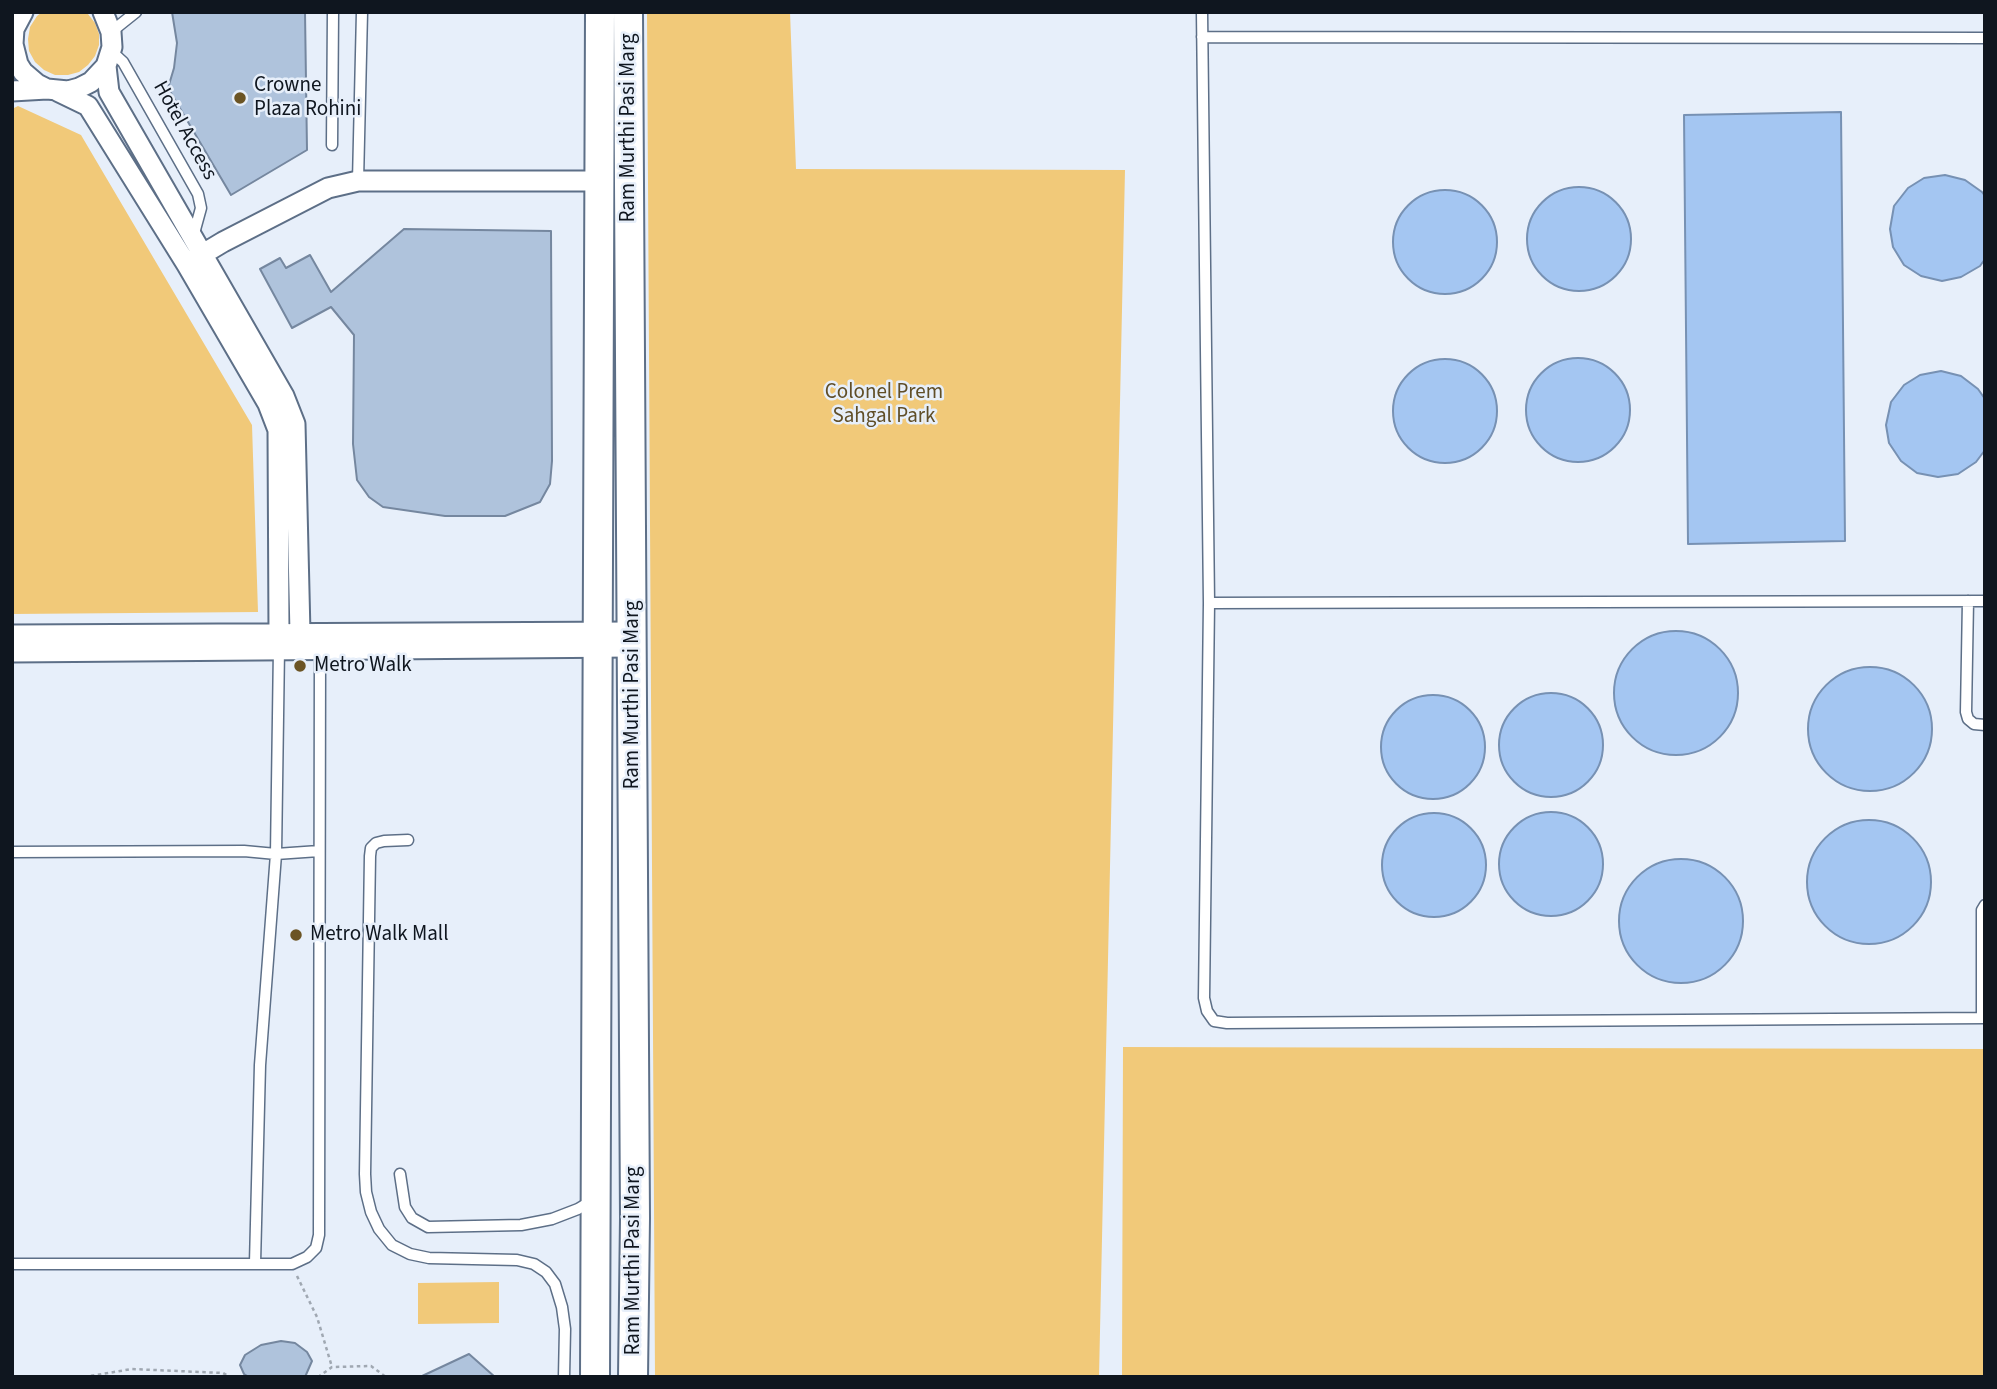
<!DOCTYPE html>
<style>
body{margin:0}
#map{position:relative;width:1997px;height:1389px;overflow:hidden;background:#e7effa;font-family:"Source Sans 3",sans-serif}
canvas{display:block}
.frame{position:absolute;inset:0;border:14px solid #0f161f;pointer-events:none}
</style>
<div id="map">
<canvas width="1997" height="1389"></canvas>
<div class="frame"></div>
</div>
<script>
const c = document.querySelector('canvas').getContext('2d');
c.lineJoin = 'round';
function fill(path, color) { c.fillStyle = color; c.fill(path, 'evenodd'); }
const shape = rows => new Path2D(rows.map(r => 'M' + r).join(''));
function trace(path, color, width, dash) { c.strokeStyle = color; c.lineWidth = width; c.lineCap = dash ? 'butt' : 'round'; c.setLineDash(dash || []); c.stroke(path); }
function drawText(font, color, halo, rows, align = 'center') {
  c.font = font + ' "Source Sans 3",sans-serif'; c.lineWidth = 5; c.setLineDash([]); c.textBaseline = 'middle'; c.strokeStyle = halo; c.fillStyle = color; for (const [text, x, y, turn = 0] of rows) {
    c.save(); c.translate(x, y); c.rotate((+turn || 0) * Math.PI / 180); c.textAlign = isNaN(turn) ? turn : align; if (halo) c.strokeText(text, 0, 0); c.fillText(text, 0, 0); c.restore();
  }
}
const green = shape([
 [42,12,85,12,88,14,95,23,99,34,99,45,95,56,88,65,79,72,68,75,55,75,44,70,35,62,29,51,28,39,30,27,37,16],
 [647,12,790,12,796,169,1125,170,1099,1377,655,1377],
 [18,106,81,135,252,425,258,612,12,614,12,109],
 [1123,1047,1985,1049,1985,1377,1122,1377],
 [499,1282,499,1323,418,1324,418,1283]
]);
const water = shape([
 [1841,112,1845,541,1688,544,1684,115,1841,112],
 [1945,175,1965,180,1982,192,1985,196,1985,259,1980,266,1961,277,1942,281,1921,276,1904,265,1893,247,1890,229,1894,206,1908,188,1924,178,1945,175],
 '1527 239a52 52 0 1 1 104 0a52 52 0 1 1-104 0Z',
 '1393 242a52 52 0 1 1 104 0a52 52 0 1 1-104 0Z',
 '1526 410a52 52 0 1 1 104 0a52 52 0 1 1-104 0Z',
 '1393 411a52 52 0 1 1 104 0a52 52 0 1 1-104 0Z',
 [1941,371,1961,376,1978,389,1985,399,1985,450,1976,462,1958,474,1938,477,1917,473,1901,461,1889,443,1886,425,1891,402,1904,385,1920,375,1941,371],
 '1614 693a62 62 0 1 1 124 0a62 62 0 1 1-124 0Z',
 '1808 729a62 62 0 1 1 124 0a62 62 0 1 1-124 0Z',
 '1499 745a52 52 0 1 1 104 0a52 52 0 1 1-104 0Z',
 '1381 747a52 52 0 1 1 104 0a52 52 0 1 1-104 0Z',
 '1499 864a52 52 0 1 1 104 0a52 52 0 1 1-104 0Z',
 '1382 865a52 52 0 1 1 104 0a52 52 0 1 1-104 0Z',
 '1807 882a62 62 0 1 1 124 0a62 62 0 1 1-124 0Z',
 '1619 921a62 62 0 1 1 124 0a62 62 0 1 1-124 0Z'
]);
const building = shape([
 [172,12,305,12,307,150,231,195,168,88,174,68,177,43,172,12],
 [404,229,551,231,552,461,550,484,540,502,505,516,445,516,383,507,369,497,357,480,353,444,354,335,331,307,292,328,260,269,280,258,286,268,310,255,331,292,404,229],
 [281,1341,295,1343,307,1352,312,1361,305,1377,249,1377,244,1374,240,1365,245,1355,261,1345,281,1341],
 [469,1354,495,1377,420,1377,469,1354]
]);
const path = shape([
 [297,1276,317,1317,332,1367],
 [84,1377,132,1369,223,1373,230,1377],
 [318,1377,332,1367,371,1366,386,1377]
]);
const lane = shape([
 [1202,12,1209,603,1204,998,1207,1011,1214,1021,1227,1023,1985,1018],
 [111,32,136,12],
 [1202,37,1985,38],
 [111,51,123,62,198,194,201,208,193,237],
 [332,145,333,12],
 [358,181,362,12],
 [1968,601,1966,712,1968,719,1974,724,1985,725],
 [1209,603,1985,601],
 [408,840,384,841,376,843,371,848,370,856,365,1174,366,1192,371,1212,379,1229,392,1245,410,1254,429,1258,517,1260,534,1264,546,1272,555,1284,562,1307,565,1329,564,1377],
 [12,852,244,851,276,854,319,851],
 [1982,1018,1982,910,1985,905],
 [400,1174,405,1207,412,1218,428,1227,521,1225,552,1219,578,1209,593,1200],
 [255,1263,260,1065,276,854,279,648],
 [12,1264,292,1264,307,1257,316,1248,319,1235,320,648]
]);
const street = shape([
 [23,12,14,29,13,44,18,64,23,72,37,84,47,89,68,91,79,88,91,82,106,66,112,47,111,32,103,12],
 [106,66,109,92,284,396,295,424,300,633],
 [12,91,47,89],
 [57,91,88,106,187,265,268,404,278,430,279,634],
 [193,260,223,242,328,188,358,181,600,181],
 [12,635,632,632],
 [12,652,632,647]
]);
const secondary = shape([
 [628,12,635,1218,633,1377],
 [595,1377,600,12]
]);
const markers = [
 [240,98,7,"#6b5424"],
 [300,666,7,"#6b5424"],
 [296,935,7,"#6b5424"]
];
const poiNames = [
 ["Crowne",254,86],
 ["Plaza Rohini",254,110],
 ["Metro Walk",314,666],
 ["Metro Walk Mall",310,935]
];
const streetNames = [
 ["Ram Murthi Pasi Marg",629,128,-90],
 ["Hotel Access",184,131,61],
 ["Ram Murthi Pasi Marg",633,695,-90],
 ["Ram Murthi Pasi Marg",634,1261,-90]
];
const parkNames = [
 ["Colonel Prem",884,393],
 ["Sahgal Park",884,417]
];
fill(green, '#f1c979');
fill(water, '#a4c6f2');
trace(water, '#7791b3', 2);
fill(building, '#afc3dc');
trace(building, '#75879f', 2);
trace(lane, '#5d6f87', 13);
trace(street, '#5d6f87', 23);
trace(secondary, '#5d6f87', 32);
trace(path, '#a0a8b2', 2.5, [3.5, 3.5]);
trace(lane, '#fff', 10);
trace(street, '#fff', 19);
trace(secondary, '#fff', 28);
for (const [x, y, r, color] of markers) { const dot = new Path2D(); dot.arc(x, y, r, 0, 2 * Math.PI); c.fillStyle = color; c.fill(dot); trace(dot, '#e7effa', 2.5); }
drawText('21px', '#0f161f', '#e7effa', poiNames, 'left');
drawText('21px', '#0f161f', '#e7effa', streetNames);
drawText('21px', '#604e27', '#e7effa', parkNames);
</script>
